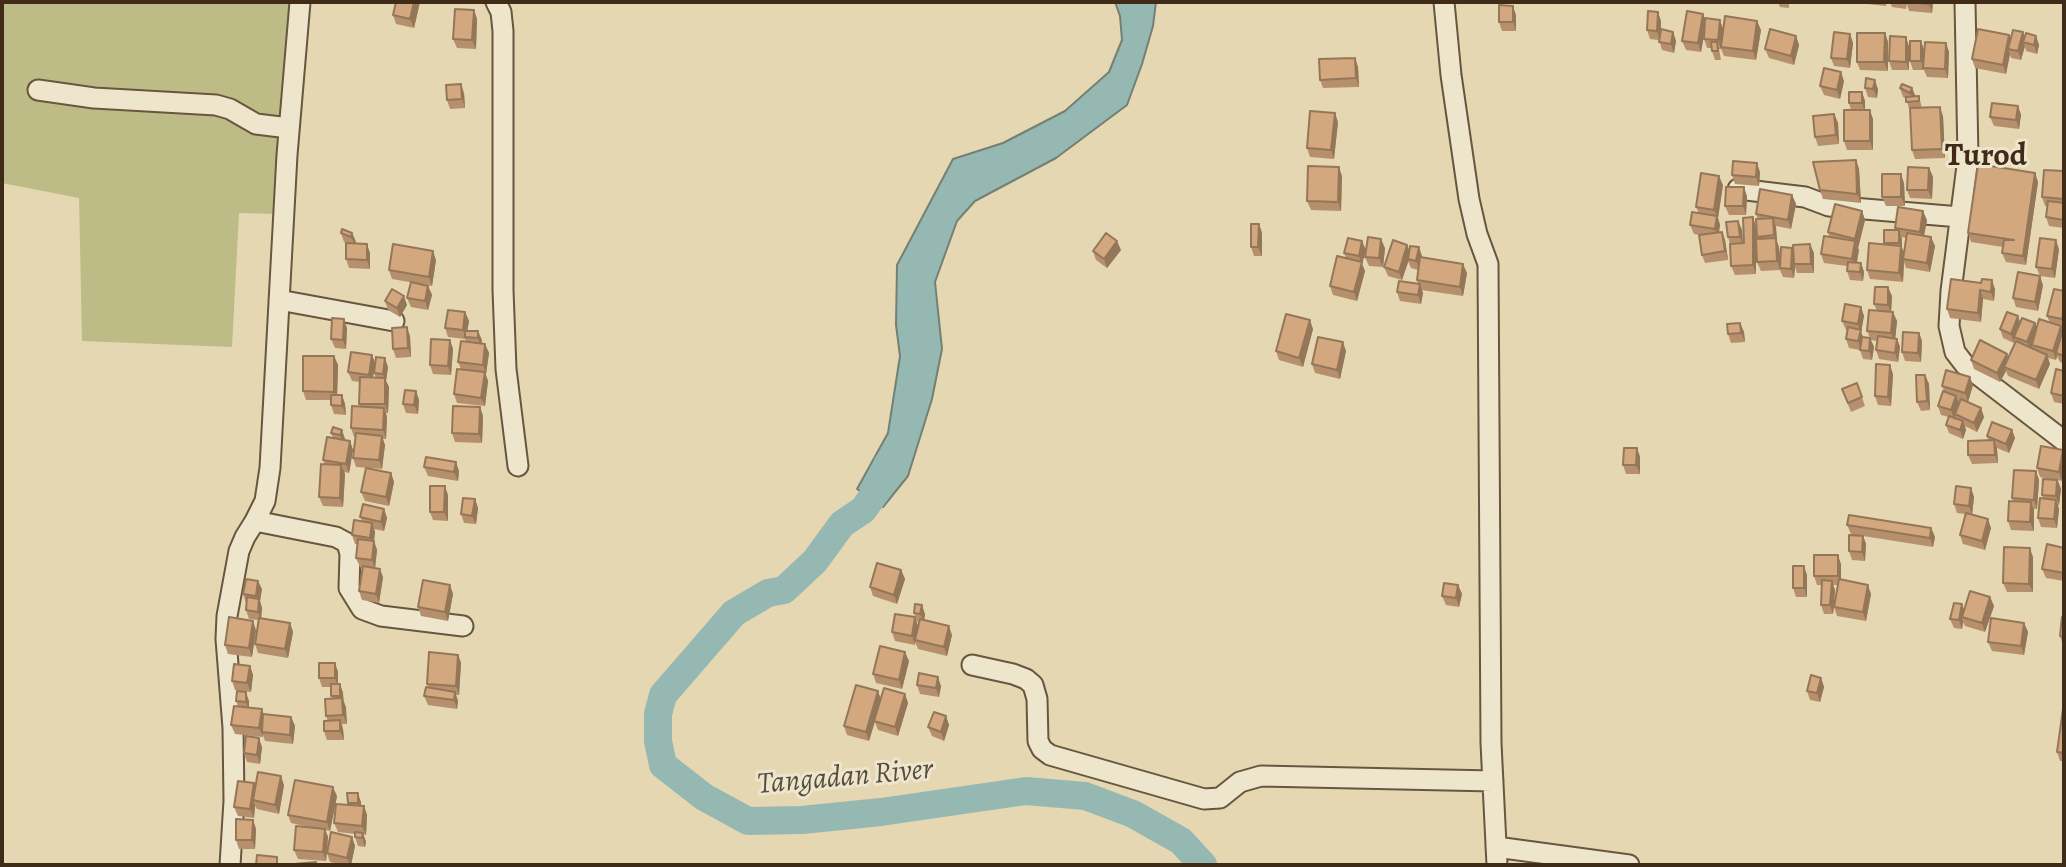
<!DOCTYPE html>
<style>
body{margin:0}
#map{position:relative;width:2066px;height:867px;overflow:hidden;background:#e5d7b2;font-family:Alegreya,serif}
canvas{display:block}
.frame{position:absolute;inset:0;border:4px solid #3f2b18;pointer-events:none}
</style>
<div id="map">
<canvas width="2066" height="867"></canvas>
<div class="frame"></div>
</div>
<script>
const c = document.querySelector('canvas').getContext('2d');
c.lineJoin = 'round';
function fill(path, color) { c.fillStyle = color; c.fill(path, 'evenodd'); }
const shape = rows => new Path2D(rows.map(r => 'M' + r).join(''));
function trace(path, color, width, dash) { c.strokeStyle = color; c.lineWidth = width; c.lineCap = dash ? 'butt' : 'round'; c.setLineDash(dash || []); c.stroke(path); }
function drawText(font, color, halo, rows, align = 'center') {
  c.font = font + ' Alegreya,serif'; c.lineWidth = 6; c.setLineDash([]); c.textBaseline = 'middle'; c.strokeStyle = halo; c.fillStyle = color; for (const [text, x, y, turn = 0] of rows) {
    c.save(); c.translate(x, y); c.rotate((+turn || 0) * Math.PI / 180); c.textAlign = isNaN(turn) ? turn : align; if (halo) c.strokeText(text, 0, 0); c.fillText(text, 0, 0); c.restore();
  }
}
const green = shape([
 [2,2,292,2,278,214,239,213,232,347,82,341,79,198,2,183]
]);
const water = shape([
 [1115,2,1156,2,1153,26,1142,64,1127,105,1056,158,975,201,957,221,935,282,942,349,932,399,908,476,883,507,857,489,888,433,900,356,896,325,897,265,953,159,1003,143,1065,111,1109,72,1122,40,1120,16,1115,2]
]);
const river = shape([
 [887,465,883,482,863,510,842,524,815,561,784,590,768,593,734,613,663,695,658,714,658,741,663,765,704,797,748,821,802,820,881,812,1026,791,1085,796,1133,814,1181,841,1203,865]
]);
const minor = shape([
 [496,2,501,12,503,31,503,290,506,369,518,466],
 [1444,2,1451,75,1469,199,1477,234,1488,264,1491,743,1497,865],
 [1965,2,1968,158,1951,291,1949,326,1955,352,1965,365,2064,441],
 [38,90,94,98,216,105,230,109,256,124,289,128],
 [1738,189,1805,197,1829,206,1960,217],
 [279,300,394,321],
 [255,521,265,501,270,468,287,155,300,2],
 [972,665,1013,674,1026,679,1033,685,1037,699,1038,741,1042,749,1050,755,1204,799,1220,798,1240,782,1261,776,1493,781],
 [1496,847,1629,865],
 [230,865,234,801,233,728,226,639,227,616,239,551,245,537,255,521,336,537,347,543,350,554,349,588,362,609,381,616,463,626]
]);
const wall = shape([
 [420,2,414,28,396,24,393,15],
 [1778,2,1789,2,1789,8,1780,7],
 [1866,2,1887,2,1886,6,1867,4],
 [1890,2,1933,2,1932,13,1909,11,1907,4,1906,9,1892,7],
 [474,10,477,19,476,49,457,48,453,39],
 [1703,14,1705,20,1720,20,1723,29,1761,30,1756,60,1724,56,1721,49,1719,49,1721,60,1715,60,1711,48,1707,48,1704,39,1704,36,1701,52,1686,50,1682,41],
 [1516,15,1516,31,1502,31,1499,22],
 [1661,21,1661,30,1673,32,1676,41,1674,53,1662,50,1659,40,1650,39,1647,30],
 [2023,32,2024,37,2036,36,2039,45,2037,54,2026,51,2025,46,2021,60,2011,58,2010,54,2006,74,1975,68,1972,59,2009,35,2010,39],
 [1885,33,1888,42,1888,71,1860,70,1857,62],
 [1850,34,1853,43,1850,68,1834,66,1831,58],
 [1796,36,1799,45,1794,65,1769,58,1765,49],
 [1921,41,1924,50,1946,43,1949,52,1948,78,1927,77,1924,70,1913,70,1910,61],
 [1909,46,1909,70,1892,70,1889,61],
 [1355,58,1358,67,1359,87,1323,88,1320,80],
 [1844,81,1840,99,1824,95,1820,86],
 [1865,88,1878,89,1877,98,1868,97],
 [1900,88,1912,88,1915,97,1919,96,1922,108,1943,116,1945,158,1915,159,1912,150,1910,111,1906,99,1903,97],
 [1862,92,1865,101,1865,110,1873,119,1873,150,1847,150,1844,141,1851,110,1849,103],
 [464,93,465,108,450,109,447,100],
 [2018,106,2021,115,2019,129,1994,126,1990,117],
 [1834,114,1838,123,1839,144,1818,146,1815,137],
 [1338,122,1334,159,1310,157,1307,148],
 [1856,160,1859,169,1861,203,1823,199,1820,190],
 [1929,168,1933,177,1932,199,1910,198,1907,190],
 [2064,171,2064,228,2049,226,2046,217,2047,206,2045,206,2042,197],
 [1760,172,1759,186,1735,184,1732,175],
 [2035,173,2038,182,2026,265,2006,262,2002,253,2003,247,1971,242,1968,233],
 [1342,176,1341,211,1311,210,1307,201],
 [1904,183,1905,206,1886,206,1882,197],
 [1723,185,1718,218,1720,225,1719,232,1722,232,1725,240,1728,260,1705,263,1702,255,1699,235,1694,234,1690,225,1699,213,1696,207],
 [1792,195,1796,204,1791,229,1776,226,1777,242,1779,247,1780,260,1814,253,1814,273,1797,273,1795,267,1794,278,1783,277,1780,270,1761,271,1757,262,1758,219,1756,214],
 [1747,196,1746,215,1729,215,1725,206],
 [1862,211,1865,220,1858,248,1857,263,1861,263,1864,272,1863,281,1850,280,1847,271,1847,266,1824,263,1821,254,1829,237,1828,232],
 [1927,220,1924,235,1935,246,1930,272,1906,268,1904,262,1903,282,1870,279,1867,270,1884,244,1884,243,1896,230,1895,228],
 [1901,237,1906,238,1904,253,1902,248],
 [1738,221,1742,230,1743,243,1744,243,1756,226,1756,274,1735,275,1731,266,1730,244,1728,237],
 [1259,224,1262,233,1262,256,1254,256,1251,247],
 [341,233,352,233,356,242,355,243,370,253,370,269,349,268,346,259,346,243,344,242],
 [1407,245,1409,251,1419,247,1422,257,1467,273,1463,296,1421,290,1423,293,1421,304,1400,301,1397,292,1418,284,1417,280,1418,270,1411,268,1408,261,1402,280,1388,276,1384,267],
 [1385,248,1383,267,1369,266,1365,257],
 [2059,249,2055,278,2040,276,2036,267],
 [1121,250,1107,268,1096,260,1093,251],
 [1366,250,1362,264,1365,271,1357,301,1333,295,1330,286,1346,258,1344,253],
 [436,260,432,286,392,279,389,270],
 [1951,279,1995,289,1994,301,1983,299,1981,322,1950,318,1947,309],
 [2043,285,2038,311,2016,307,2013,298],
 [428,286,432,295,428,310,411,307,407,298],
 [2064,291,2064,364,2060,362,2057,356,2056,360,2048,358,2050,364,2039,389,2008,376,2006,371,2000,382,1974,369,1971,360,2007,354,2008,358,2016,341,2015,339,2014,343,2003,338,2000,329,2020,323,2035,323,2037,327,2050,323,2047,316],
 [1892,296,1891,312,1897,321,1895,338,1897,339,1900,347,1898,362,1879,359,1876,350,1877,341,1871,340,1874,347,1872,360,1863,359,1860,350,1849,348,1846,339,1847,330,1846,330,1842,321,1861,307,1864,316,1861,332,1863,337,1870,338,1867,331,1877,311,1874,304],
 [385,301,407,305,400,317,388,310],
 [465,312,469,321,467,331,482,340,481,343,485,344,489,353,486,374,485,373,488,381,485,406,457,403,454,394,461,369,458,362,466,342,465,339,448,337,445,328],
 [1740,323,1744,332,1745,342,1731,343,1728,334],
 [347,328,346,349,335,348,331,339],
 [1313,329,1303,367,1279,360,1276,351],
 [1919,333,1922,341,1921,362,1905,361,1902,352],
 [410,336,411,357,396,358,393,349],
 [450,340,453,349,451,375,433,374,430,365],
 [1346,351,1340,379,1315,373,1312,364],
 [372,355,375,363,373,378,376,378,374,373,388,367,386,381,389,387,388,413,386,413,387,417,386,439,382,439,385,445,382,469,356,467,353,458,355,437,354,437,351,428,360,407,359,404,360,382,352,381,348,372],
 [334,356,338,365,337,395,342,395,345,404,346,415,334,414,331,405,331,400,306,400,303,391],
 [2064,371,2064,404,2054,402,2051,393],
 [1893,374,1891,406,1878,405,1875,396],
 [1925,375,1929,384,1930,410,1921,411,1917,402],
 [1857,383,1865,406,1851,412,1842,389],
 [1973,385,1968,402,1963,400,1981,408,1984,417,1977,432,1965,426,1966,430,1963,439,1949,433,1946,425,1949,417,1941,415,1938,406,1944,391,1942,386],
 [416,391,419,400,418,414,406,413,403,404],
 [480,407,483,416,482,443,455,442,452,433],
 [342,430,345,440,350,441,353,450,349,473,344,472,345,474,343,507,323,506,319,497,325,465,323,460,333,438,331,433],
 [2012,430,2015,438,2009,453,1997,448,1998,463,1972,464,1968,455,1988,440,1987,436],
 [1637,448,1640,457,1640,474,1626,474,1623,465],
 [2063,450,2064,455,2062,481,2058,480,2061,489,2059,505,2058,505,2059,509,2057,528,2041,527,2038,518,2043,498,2042,495,2053,480,2040,477,2037,468],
 [424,467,459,471,458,481,428,476],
 [391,473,394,482,389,506,365,501,361,492],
 [2039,480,2037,509,2034,509,2034,531,2011,530,2008,521,2013,501,2012,498],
 [1971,488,1974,497,1972,515,1991,528,1985,550,1963,544,1960,535,1965,514,1957,513,1954,504],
 [448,495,448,521,433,520,430,512],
 [475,499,478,508,476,524,464,523,461,514],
 [384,509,387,518,384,531,374,529,375,532,374,541,377,550,375,568,383,577,379,603,362,600,359,591,362,568,360,567,356,558,358,545,355,544,352,535,362,521,360,517],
 [1847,525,1931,528,1935,537,1933,547,1863,536,1866,544,1865,561,1852,560,1849,551,1851,534],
 [2064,548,2064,581,2046,578,2042,569],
 [2033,557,2033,592,2007,592,2003,583],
 [1841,564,1841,580,1871,594,1866,621,1837,616,1834,607,1833,614,1824,614,1821,605,1822,585,1817,585,1814,576],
 [1833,585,1838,585,1834,606,1835,590],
 [901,570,905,579,897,604,873,596,870,587],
 [1807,575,1807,597,1796,597,1793,588],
 [450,585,453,594,448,621,421,616,418,607],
 [1458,585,1462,594,1459,607,1446,605,1442,596],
 [262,589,260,601,262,608,261,618,290,623,293,632,288,658,258,653,255,644,259,620,249,619,246,610,246,603,243,594],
 [1990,597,1994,606,1985,632,1965,626,1963,622,1962,629,1954,628,1950,619,1962,604,1964,610],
 [914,613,925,614,924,620,952,635,947,656,918,649,915,641,915,645,895,641,892,632,915,617,918,626,920,622,917,622],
 [2064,618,2064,645,2063,645,2060,636],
 [2024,623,2028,632,2024,655,1992,651,1988,642],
 [256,630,252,657,228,654,225,645],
 [458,655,461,663,459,695,456,695,458,701,457,709,428,705,424,696,428,687,427,684],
 [909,661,902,689,876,683,873,674],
 [335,663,338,672,338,684,340,684,343,693,347,724,342,724,343,729,344,740,327,740,324,731,328,721,326,716,332,698,331,687,322,687,319,678],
 [250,666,253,675,251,692,235,690,232,681],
 [1821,678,1824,687,1820,702,1810,700,1807,691],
 [917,685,941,686,939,697,920,694],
 [878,691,881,700,905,694,908,703,898,736,878,730,875,722,869,741,847,735,844,726],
 [236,701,249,701,249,708,264,714,291,717,295,726,293,744,265,741,263,735,263,737,235,734,231,725,238,707],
 [2064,709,2064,761,2060,761,2057,752],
 [946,716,949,725,944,741,932,736,928,727],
 [262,747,260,764,247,762,244,753],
 [284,785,279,814,257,809,255,806,254,818,238,816,234,807,255,788],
 [337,796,330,831,325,830,328,837,327,853,352,837,355,846,351,865,343,865,330,862,327,853,326,861,298,859,294,850,313,828,291,823,288,815],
 [361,802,361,806,364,806,367,815,366,835,363,834,366,842,365,847,358,846,355,837,355,834,338,832,334,823,348,805,348,803],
 [253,820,256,829,255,849,239,849,236,840]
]);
const shadedWall = shape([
 [414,2,420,2,414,28,410,19],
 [1929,2,1933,2,1932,13,1929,4],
 [1513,6,1516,15,1516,31,1513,22],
 [474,10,477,19,476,49,472,40],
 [1658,12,1661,21,1660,40,1657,31],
 [1703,14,1706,23,1701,52,1698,43],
 [1720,20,1723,29,1721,49,1718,40],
 [1757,21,1761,30,1756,60,1753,51],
 [1673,32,1676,41,1674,53,1671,44],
 [2023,32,2026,41,2023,42,2025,46,2021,60,2018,51],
 [1885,33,1888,42,1888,71,1884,62],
 [1850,34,1853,43,1850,68,1847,59],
 [2009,35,2012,44,2008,49,2010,54,2006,74,2003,65],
 [1796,36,1799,45,1794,65,1791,56],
 [2036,36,2039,45,2037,54,2034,45],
 [1906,37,1909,46,1909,70,1906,62],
 [1921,41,1924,50,1925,70,1921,61],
 [1946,43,1949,52,1948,78,1945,69],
 [1355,58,1358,67,1359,87,1356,78],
 [1841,72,1844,81,1840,99,1837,90],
 [1875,80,1878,89,1877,98,1873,89],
 [461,84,464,93,465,108,462,99],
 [1912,88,1916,97,1913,102,1910,93],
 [1862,92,1865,101,1865,112,1862,103],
 [2018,106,2021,115,2019,129,2016,120],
 [1940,107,1943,116,1945,158,1942,149],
 [1870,110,1873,119,1873,150,1870,141],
 [1335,113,1338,122,1334,159,1331,150],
 [1834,114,1838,123,1839,144,1836,135],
 [1856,160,1859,169,1861,203,1857,194],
 [1757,163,1760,172,1759,186,1756,177],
 [1339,167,1342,176,1341,211,1338,202],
 [1929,168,1933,177,1932,199,1928,190],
 [2035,173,2038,182,2026,265,2023,256],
 [1901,174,1904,183,1905,206,1901,197],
 [1719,176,1723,185,1718,218,1720,225,1718,238,1715,229,1717,216,1714,210],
 [1744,187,1747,196,1746,215,1743,206],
 [1792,195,1796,204,1791,229,1788,220],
 [1862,211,1865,220,1858,248,1855,239],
 [1923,211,1927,220,1923,241,1920,232],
 [1753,217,1756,226,1756,274,1753,265],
 [1773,218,1776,227,1777,242,1779,247,1781,270,1777,261,1776,240,1774,235],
 [1738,221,1742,230,1743,246,1740,237],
 [1259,224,1262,233,1262,256,1258,247],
 [1899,230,1902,239,1902,248,1904,254,1903,259,1904,262,1903,282,1899,273,1901,249,1899,243],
 [1722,232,1725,240,1728,260,1725,251],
 [352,233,356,242,355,245,351,237],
 [1931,237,1935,246,1930,272,1927,263],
 [1381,239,1385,248,1383,267,1379,258],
 [2056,240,2059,249,2055,278,2052,269],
 [1117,241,1121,250,1107,268,1104,259],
 [1362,241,1366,250,1362,264,1365,271,1357,301,1354,292,1361,263,1359,256],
 [1855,241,1859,250,1856,268,1852,259],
 [367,244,370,253,370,269,367,260],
 [1810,244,1814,253,1814,273,1811,264],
 [1407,245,1411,254,1402,280,1399,272],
 [1419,247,1422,256,1420,270,1416,261],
 [1792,248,1795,257,1794,264,1795,267,1794,278,1791,269],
 [433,251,436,260,432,286,429,277],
 [1861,263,1864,272,1863,281,1860,272],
 [1463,264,1467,273,1463,296,1460,287],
 [2040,276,2043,285,2038,311,2035,302],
 [1992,280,1995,289,1994,301,1991,292],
 [1420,284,1423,293,1421,304,1418,295],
 [428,286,432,295,428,310,425,301],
 [1888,287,1892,296,1891,314,1888,305],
 [1980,290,1983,299,1981,322,1978,313],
 [404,296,407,305,400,317,397,308],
 [1861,307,1864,316,1861,332,1864,339,1861,350,1858,341,1860,331,1858,324],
 [465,312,469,321,466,339,463,330],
 [1893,312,1897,321,1895,342,1891,333],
 [2018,316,2021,325,2014,337,2015,339,2014,343,2011,334],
 [344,319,347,328,346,349,343,340],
 [1310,320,1313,329,1303,367,1299,358],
 [1740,323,1744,332,1745,342,1741,333],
 [2035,323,2039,332,2032,345,2032,347,2031,351,2027,342],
 [2061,326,2064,335,2056,353,2057,356,2056,360,2053,351],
 [407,327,410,336,411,357,408,348],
 [478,331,482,340,481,347,478,338],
 [1919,333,1922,341,1921,362,1918,353],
 [1870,338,1874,347,1872,360,1869,351],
 [1897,339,1900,347,1898,362,1895,353],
 [450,340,453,349,451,375,448,366],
 [1343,342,1346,351,1340,379,1337,370],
 [485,344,489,353,486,374,483,365],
 [2007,354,2010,363,2004,367,2006,371,2000,382,1997,373],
 [372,355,375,363,372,384,369,375],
 [2047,355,2050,364,2039,389,2036,380],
 [334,356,338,365,337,400,334,392],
 [385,358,388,367,386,381,389,387,388,413,385,404,385,381,383,374],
 [1890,365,1893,374,1891,406,1888,397],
 [485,372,488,381,485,406,481,398],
 [1925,375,1929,384,1930,410,1927,401],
 [1970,377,1973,385,1968,402,1965,393],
 [416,391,419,400,418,414,414,405],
 [342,395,345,404,346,415,342,406],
 [1956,396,1959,404,1954,419,1951,410],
 [480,407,483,416,482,443,479,434],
 [384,408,387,417,386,439,383,430],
 [1981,408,1984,417,1977,432,1974,423],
 [1963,421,1966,430,1963,439,1960,430],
 [342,430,345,439,343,444,340,435],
 [2012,430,2015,438,2009,453,2006,444],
 [382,436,385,445,382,469,379,460],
 [1994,440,1997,449,1998,463,1995,455],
 [350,441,353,450,349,473,346,464],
 [1637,448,1640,457,1640,474,1636,465],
 [2063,450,2064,455,2064,468,2062,481,2059,472],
 [456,462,459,471,458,481,454,472],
 [341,465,345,474,343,507,340,498],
 [2036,471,2039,480,2037,509,2034,500],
 [391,473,394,482,389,506,386,497],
 [2057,480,2061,489,2059,505,2056,496],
 [445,486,448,495,448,521,444,512],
 [1971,488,1974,497,1972,515,1969,506],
 [475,499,478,508,476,524,472,516],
 [2056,500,2059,509,2057,528,2054,519],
 [2031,502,2034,511,2034,531,2030,522],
 [384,509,387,518,384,531,381,522],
 [1988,519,1991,528,1985,550,1982,541],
 [372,523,375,532,374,541,377,550,375,569,372,560,373,547,370,538],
 [1931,528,1935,537,1933,547,1930,538],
 [1863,536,1866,544,1865,561,1862,552],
 [2030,548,2033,557,2033,592,2029,584],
 [1838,555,1841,564,1841,585,1838,576],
 [1804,566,1807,575,1807,597,1804,588],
 [380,569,383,577,379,603,376,594],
 [901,570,905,579,897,604,894,595],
 [258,581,262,589,260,601,262,608,261,621,258,612,259,603,256,596],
 [1832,581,1835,590,1833,614,1830,605],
 [450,585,453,594,448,621,445,612],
 [1458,585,1462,594,1459,607,1456,598],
 [1868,585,1871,594,1866,621,1863,612],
 [1990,597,1994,606,1985,632,1982,623],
 [1962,604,1965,613,1962,617,1963,622,1962,629,1959,620],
 [922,605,925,614,924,623,920,614],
 [915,617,918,626,915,645,912,636],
 [253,621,256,630,252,657,249,648],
 [290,623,293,632,288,658,285,649],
 [2024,623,2028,632,2024,655,2021,646],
 [949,626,952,635,947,656,944,647],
 [905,652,909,661,902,689,899,680],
 [458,655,461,663,459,695,456,686],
 [335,663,338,672,338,687,335,678],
 [250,666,253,675,251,692,247,683],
 [938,677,941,686,939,697,936,688],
 [1821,678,1824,687,1820,702,1817,693],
 [340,684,343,693,343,700,346,707,347,724,343,715,343,703,340,696],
 [878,691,881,700,869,741,866,732],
 [246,692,249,701,249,711,246,702],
 [455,692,458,701,457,709,454,700],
 [905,694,908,703,898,736,895,727],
 [262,709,265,718,262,732,263,737,259,728],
 [946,716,949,725,944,741,941,732],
 [291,717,295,726,293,744,290,735],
 [340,720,343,729,344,740,340,731],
 [259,738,262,747,260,764,257,755],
 [281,776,284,785,279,814,275,805],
 [254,783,257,792,253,800,255,806,254,818,250,809],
 [333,787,337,796,330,831,327,822],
 [358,793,361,802,361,812,358,803],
 [364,806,367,815,366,835,362,826],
 [253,820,256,829,255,849,252,840],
 [325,829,328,837,326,861,323,852],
 [363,833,366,842,365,847,362,838],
 [352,837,355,846,351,865,350,865,347,858]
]);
const building = shape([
 [396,2,414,2,410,19,393,15,396,2],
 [1906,2,1929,2,1929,4,1906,2],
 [1499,5,1513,6,1513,22,1499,22,1499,5],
 [455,9,474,10,472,40,453,39,455,9],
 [1648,11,1658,12,1657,31,1647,30,1648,11],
 [1687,11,1703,14,1698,43,1682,41,1687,11],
 [1725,16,1757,21,1753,51,1721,47,1725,16],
 [1705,18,1720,20,1718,40,1704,39,1705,18],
 [1661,29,1673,32,1671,44,1659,42,1661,29],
 [1770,29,1796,36,1791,56,1765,49,1770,29],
 [1978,29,2009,35,2003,65,1972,59,1978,29],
 [2013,30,2023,32,2018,51,2008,49,2013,30],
 [1834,32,1850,34,1847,59,1831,58,1834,32],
 [1857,33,1885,33,1884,62,1857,62,1857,33],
 [2026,33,2036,36,2034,45,2023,42,2026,33],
 [1890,36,1906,37,1906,62,1889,61,1890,36],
 [1910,41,1921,41,1921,61,1910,61,1910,41],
 [1711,42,1717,42,1718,51,1712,51,1711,42],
 [1925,42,1946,43,1945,69,1923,68,1925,42],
 [1355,58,1356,78,1320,80,1319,59,1355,58],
 [1824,68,1841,72,1837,90,1820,86,1824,68],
 [1866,78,1875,80,1873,89,1865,88,1866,78],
 [461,84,462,99,447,100,446,85,461,84],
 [1902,84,1912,88,1910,93,1900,88,1902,84],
 [1849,92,1862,92,1862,103,1849,103,1849,92],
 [1919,96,1919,101,1906,102,1906,97,1919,96],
 [1992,103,2018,106,2016,120,1990,117,1992,103],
 [1940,107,1942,149,1912,150,1910,108,1940,107],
 [1844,110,1870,110,1870,141,1844,141,1844,110],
 [1310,111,1335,113,1331,150,1307,148,1310,111],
 [1834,114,1836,135,1815,137,1813,116,1834,114],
 [1856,160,1857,194,1820,190,1813,162,1856,160],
 [1733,161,1757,163,1756,177,1732,175,1733,161],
 [1978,164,2035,173,2023,256,2002,253,2004,240,2014,240,1968,233,1978,164],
 [1308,166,1339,167,1338,202,1307,201,1308,166],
 [1908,167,1929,168,1928,190,1907,190,1908,167],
 [2044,170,2064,171,2064,199,2042,197,2044,170],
 [1701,173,1719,176,1714,210,1696,207,1701,173],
 [1882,174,1901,174,1901,197,1882,197,1882,174],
 [1726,187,1744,187,1743,206,1725,206,1726,187],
 [1760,189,1792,195,1788,220,1756,214,1760,189],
 [2048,201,2064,203,2064,220,2046,217,2048,201],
 [1835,204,1862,211,1855,239,1828,232,1835,204],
 [1898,207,1923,211,1920,232,1895,228,1898,207],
 [1692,212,1717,216,1715,229,1690,225,1692,212],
 [1753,217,1753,265,1731,266,1730,244,1744,243,1743,218,1753,217],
 [1773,218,1774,235,1757,237,1756,219,1773,218],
 [1738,221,1740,237,1728,237,1726,222,1738,221],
 [1251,224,1259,224,1258,247,1251,247,1251,224],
 [342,229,352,233,351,237,341,233,342,229],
 [1884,230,1899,230,1899,243,1884,243,1884,230],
 [1722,232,1725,251,1702,255,1699,235,1722,232],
 [1106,233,1117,241,1104,259,1093,251,1106,233],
 [1907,233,1931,237,1927,263,1903,259,1907,233],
 [1824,236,1855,241,1852,259,1821,254,1824,236],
 [1368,237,1381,239,1379,258,1365,257,1368,237],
 [1348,238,1362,241,1359,256,1344,253,1348,238],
 [1776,238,1777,261,1757,262,1756,239,1776,238],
 [2040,238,2056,240,2052,269,2036,267,2040,238],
 [1393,240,1407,245,1399,272,1384,267,1393,240],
 [346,243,367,244,367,260,346,259,346,243],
 [1869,243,1901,246,1899,273,1867,270,1869,243],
 [393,244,433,251,429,277,389,270,393,244],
 [1810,244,1811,264,1794,264,1793,245,1810,244],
 [1410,246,1419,247,1416,261,1408,259,1410,246],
 [1781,247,1792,248,1791,269,1780,268,1781,247],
 [1337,256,1362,262,1354,292,1330,286,1337,256],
 [1420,257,1463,264,1460,287,1417,280,1420,257],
 [1848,262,1861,263,1860,272,1847,271,1848,262],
 [2018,272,2040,276,2035,302,2013,298,2018,272],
 [1951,279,1981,283,1982,279,1992,280,1991,292,1980,290,1978,313,1947,309,1951,279],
 [1399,281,1420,284,1418,295,1397,292,1399,281],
 [411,282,428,286,425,301,407,298,411,282],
 [1875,287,1888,287,1888,305,1874,304,1875,287],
 [392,289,404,296,397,308,385,301,392,289],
 [2054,289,2064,291,2064,310,2062,319,2047,316,2054,289],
 [1845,304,1861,307,1858,324,1842,321,1845,304],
 [448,310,465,312,463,330,445,328,448,310],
 [1869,310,1893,312,1891,333,1867,331,1869,310],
 [2007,312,2018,316,2011,334,2000,329,2007,312],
 [1286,314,1310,320,1299,358,1276,351,1286,314],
 [332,318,344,319,343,340,331,339,332,318],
 [2022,318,2035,323,2027,342,2014,337,2022,318],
 [2039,319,2061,326,2053,351,2032,345,2039,319],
 [1740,323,1741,333,1728,334,1727,324,1740,323],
 [407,327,408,348,393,349,392,328,407,327],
 [1848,327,1861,330,1858,341,1846,339,1848,327],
 [2064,327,2064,356,2056,353,2064,327],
 [465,331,478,331,478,338,465,337,465,331],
 [1903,332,1919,333,1918,353,1902,352,1903,332],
 [1878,336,1897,339,1895,353,1876,350,1878,336],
 [1318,337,1343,342,1337,370,1312,364,1318,337],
 [1862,337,1870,338,1869,351,1860,350,1862,337],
 [431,339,450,340,448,366,430,365,431,339],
 [1980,340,2007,354,1997,373,1971,360,1980,340],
 [461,341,485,344,483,365,458,362,461,341],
 [2016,341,2047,355,2036,380,2004,367,2016,341],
 [351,352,372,355,369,375,348,372,351,352],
 [303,356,334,356,334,392,303,391,303,356],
 [376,357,385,358,383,374,374,373,376,357],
 [1876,364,1890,365,1888,397,1875,396,1876,364],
 [457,369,485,372,481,398,454,394,457,369],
 [2056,369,2064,371,2064,396,2051,393,2056,369],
 [1946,370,1970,377,1965,393,1942,386,1946,370],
 [1916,375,1925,375,1927,401,1917,402,1916,375],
 [360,377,385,378,385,404,359,404,360,377],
 [1857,383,1862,397,1848,403,1842,389,1857,383],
 [405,390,416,391,414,405,403,404,405,390],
 [1943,391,1956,396,1951,410,1938,406,1943,391],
 [331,395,342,395,342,406,331,405,331,395],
 [1961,399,1981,408,1974,423,1955,414,1961,399],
 [352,406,384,408,383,430,351,428,352,406],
 [453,406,480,407,479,434,452,433,453,406],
 [1949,416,1963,421,1960,430,1946,425,1949,416],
 [1992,422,2012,430,2006,444,1987,436,1992,422],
 [333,427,342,430,340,435,331,433,333,427],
 [356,433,382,436,379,460,353,458,356,433],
 [327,437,350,441,346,464,323,460,327,437],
 [1994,440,1995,455,1968,455,1968,441,1994,440],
 [2041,446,2063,450,2059,472,2037,468,2041,446],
 [1624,448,1637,448,1636,465,1623,465,1624,448],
 [426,457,456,462,454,472,424,467,426,457],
 [321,464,341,465,340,498,319,497,321,464],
 [366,468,391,473,386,497,361,492,366,468],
 [2014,470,2036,471,2034,500,2012,498,2014,470],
 [2043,479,2057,480,2056,496,2042,495,2043,479],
 [430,486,445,486,444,512,430,512,430,486],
 [1956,486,1971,488,1969,506,1954,504,1956,486],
 [463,498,475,499,472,516,461,514,463,498],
 [2040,498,2056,500,2054,519,2038,518,2040,498],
 [2009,501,2031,502,2030,522,2008,521,2009,501],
 [363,504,384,509,381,522,360,517,363,504],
 [1966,513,1988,519,1982,541,1960,535,1966,513],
 [1849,515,1931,528,1930,538,1847,525,1849,515],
 [354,520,372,523,370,538,352,535,354,520],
 [1849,535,1863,536,1862,552,1849,551,1849,535],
 [358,539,374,541,372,560,356,558,358,539],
 [2047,544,2064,548,2064,573,2042,569,2047,544],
 [2004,547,2030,548,2029,584,2003,583,2004,547],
 [1814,555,1838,555,1838,576,1814,576,1814,555],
 [877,563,901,570,894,595,870,587,877,563],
 [363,566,380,569,376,594,359,591,363,566],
 [1793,566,1804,566,1804,588,1793,588,1793,566],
 [246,579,258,581,256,596,243,594,246,579],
 [1839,579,1868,585,1863,612,1834,607,1839,579],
 [423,580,450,585,445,612,418,607,423,580],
 [1822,580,1832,581,1830,605,1821,605,1822,580],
 [1444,583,1458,585,1456,598,1442,596,1444,583],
 [1970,591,1990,597,1982,623,1962,617,1970,591],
 [247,597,259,599,258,612,246,610,247,597],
 [1954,603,1962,604,1959,620,1950,619,1954,603],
 [915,604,922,605,920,614,914,613,915,604],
 [895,614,915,617,912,636,892,632,895,614],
 [229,617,253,621,249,648,225,645,229,617],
 [2062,617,2064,618,2064,637,2060,636,2062,617],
 [259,618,290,623,285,649,255,644,259,618],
 [1991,618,2024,623,2021,646,1988,642,1991,618],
 [920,619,949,626,944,647,915,640,920,619],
 [880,646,905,652,899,680,873,674,880,646],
 [429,652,458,655,456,686,427,684,429,652],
 [319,663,335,663,335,678,319,678,319,663],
 [234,664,250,666,247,683,232,681,234,664],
 [919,673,938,677,936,688,917,685,919,673],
 [1811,675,1821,678,1817,693,1807,691,1811,675],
 [331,684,340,684,340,696,331,696,331,684],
 [856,685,878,691,866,732,844,726,856,685],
 [426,687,455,692,454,700,424,696,426,687],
 [884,688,905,694,895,727,874,721,884,688],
 [237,691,246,692,246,702,236,701,237,691],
 [342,698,343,715,326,716,325,699,342,698],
 [234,706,262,709,259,728,231,725,234,706],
 [2063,709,2064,709,2064,753,2057,752,2063,709],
 [934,712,946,716,941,732,928,727,934,712],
 [263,714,291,717,290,735,262,732,263,714],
 [340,720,340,731,324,731,324,721,340,720],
 [246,736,259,738,257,755,244,753,246,736],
 [258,772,281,776,275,805,253,800,258,772],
 [295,780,333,787,327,822,288,815,295,780],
 [238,781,254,783,250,809,234,807,238,781],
 [347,793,358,793,358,803,348,803,347,793],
 [336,804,364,806,362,826,334,823,336,804],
 [236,819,253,820,252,840,236,840,236,819],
 [296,826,325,829,323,852,294,850,296,826],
 [331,832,352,837,347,858,327,853,331,832],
 [355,832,363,833,362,838,355,837,355,832],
 [257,855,277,857,277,865,256,865,257,855],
 [316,862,316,865,294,865,294,864,316,862]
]);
const waterNames = [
 ["Tangadan River",845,778,-5]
];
const quarterNames = [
 ["Turod",1986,157]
];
fill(green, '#bdbc87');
fill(water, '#96b8b2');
trace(water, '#738074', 2);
trace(river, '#96b8b2', 28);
trace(minor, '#68563e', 23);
trace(minor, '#eee5cd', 19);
fill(wall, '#b6906c');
fill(shadedWall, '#947658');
fill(building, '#d4a87e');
trace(building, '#947658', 2);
drawText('italic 30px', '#554e3e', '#eee5cd', waterNames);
drawText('bold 32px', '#3f2b18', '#eee5cd', quarterNames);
</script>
